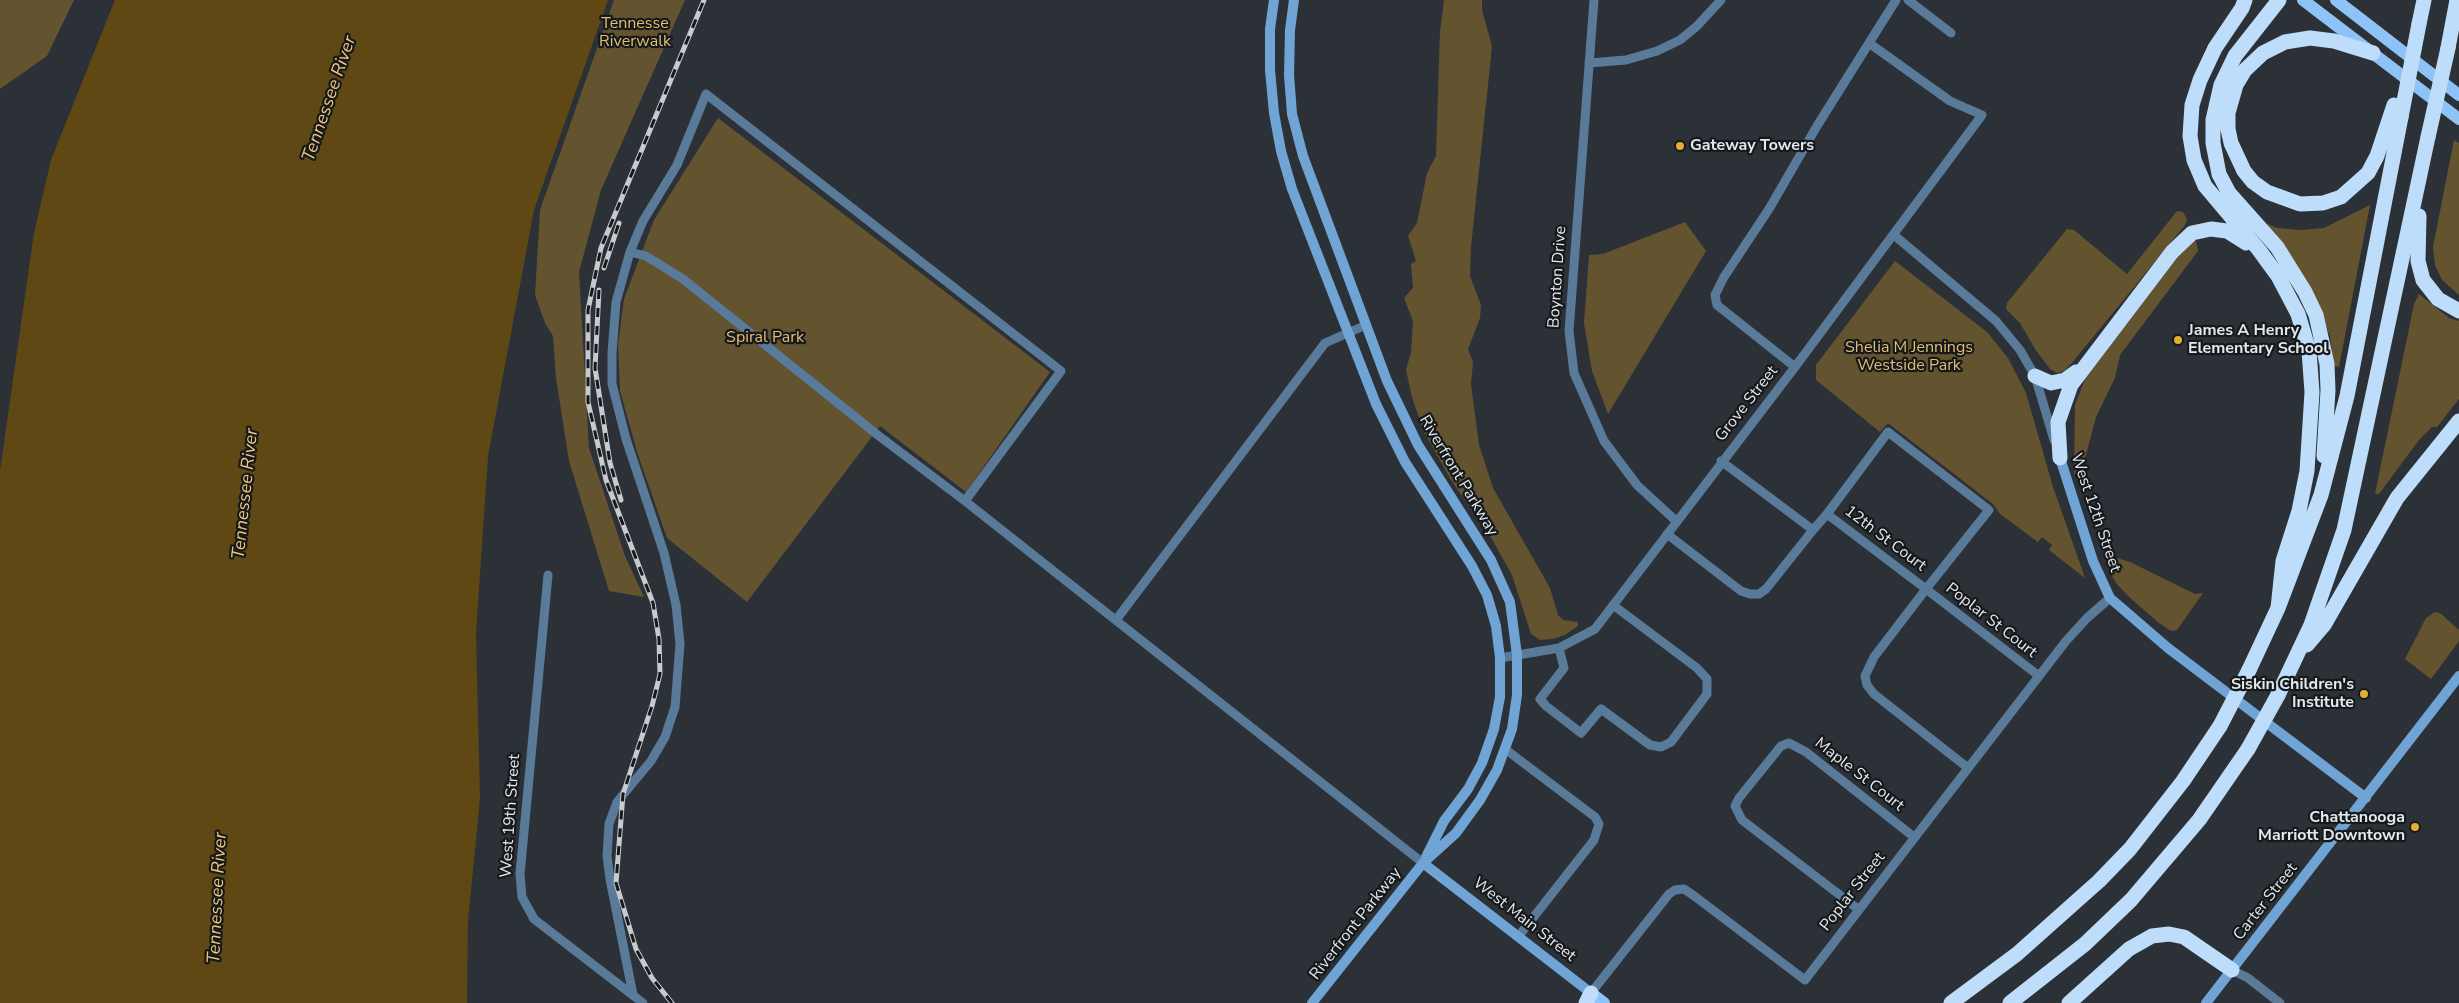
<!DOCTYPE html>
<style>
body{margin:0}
canvas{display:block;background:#2b3137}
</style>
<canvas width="2459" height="1003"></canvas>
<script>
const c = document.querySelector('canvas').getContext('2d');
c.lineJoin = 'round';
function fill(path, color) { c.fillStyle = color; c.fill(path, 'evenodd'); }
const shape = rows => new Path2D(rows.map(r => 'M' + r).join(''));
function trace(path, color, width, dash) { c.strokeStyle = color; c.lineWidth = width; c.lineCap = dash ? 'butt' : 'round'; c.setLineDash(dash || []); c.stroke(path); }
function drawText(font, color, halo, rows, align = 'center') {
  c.font = font + ' "Nunito Sans",sans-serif'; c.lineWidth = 4.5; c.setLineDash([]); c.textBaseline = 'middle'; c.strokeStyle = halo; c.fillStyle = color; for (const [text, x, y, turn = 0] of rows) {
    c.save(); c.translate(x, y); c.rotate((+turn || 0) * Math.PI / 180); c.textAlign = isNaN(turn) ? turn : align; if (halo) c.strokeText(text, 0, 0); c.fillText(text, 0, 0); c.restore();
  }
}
const green = shape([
 [0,0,74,0,47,56,0,89],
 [614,0,685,0,601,190,579,272,589,448,625,556,644,597,609,591,569,461,556,378,553,336,545,323,535,295,540,210],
 [1444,0,1482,0,1482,10,1492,46,1471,247,1470,276,1481,305,1480,318,1468,349,1473,362,1471,384,1479,445,1493,488,1550,588,1558,615,1563,620,1578,622,1578,626,1565,635,1552,639,1540,640,1531,634,1512,575,1492,539,1451,480,1423,430,1412,397,1406,370,1411,352,1413,321,1404,298,1413,288,1411,264,1416,261,1408,236,1417,223,1427,173,1436,156,1440,32],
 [718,118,1050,372,966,492,880,426,747,602,667,538,638,455,620,391,618,345,624,299,654,220],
 [2454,140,2459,143,2459,295,2442,280,2435,265,2433,247],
 [2370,205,2339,367,2334,366,2330,336,2313,295,2258,220,2277,228,2302,230,2324,228],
 [2177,211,2183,212,2187,219,2185,225,2071,364,2064,371,2057,373,2050,369,2035,349,2020,323,2006,309,2007,303,2067,229,2074,230,2127,274],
 [1685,222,1706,251,1608,414,1592,371,1584,323,1589,255,1603,254],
 [2192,240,2196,241,2198,251,2120,355,2115,378,2096,417,2083,466,2078,473,2074,474,2075,405,2093,359,2172,258],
 [1895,261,1987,332,2008,358,2026,393,2053,487,2085,578,2049,550,2052,545,2042,537,2038,542,2000,514,1993,504,1888,423,1880,432,1816,380,1816,365],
 [2419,294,2449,318,2459,321,2459,399,2437,427,2432,427,2419,440,2379,494,2375,494,2414,304],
 [2117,558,2130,562,2195,594,2203,593,2177,630,2171,631,2159,623,2129,597,2116,583,2109,571,2111,564],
 [2435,612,2440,613,2459,630,2459,641,2431,679,2405,659,2426,618]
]);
const water = shape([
 [115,0,608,0,534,210,488,456,476,633,480,799,468,920,467,1003,0,1003,0,471,34,233,51,160]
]);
const minor = shape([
 [1594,0,1569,331,1574,373,1604,441,1637,485,1676,521],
 [1908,0,1951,33],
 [1869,43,1896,0],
 [1589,63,1626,60,1657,51,1680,40,1697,26,1721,0],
 [1894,235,1996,321,2020,350,2035,376,2054,440],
 [630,252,616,302,612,353,612,384,626,439,664,553,676,605,680,644,675,707,665,737,651,761,617,802,609,824,607,856,610,879,633,995],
 [1888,432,1989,510,1926,589,1827,514,1888,432],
 [1721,461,1813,530,1827,514],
 [965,501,1061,371,706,94,677,165,643,221,630,252,646,256,683,279,879,436,965,501,1423,863],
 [1667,534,1741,591,1750,594,1759,594,1766,589,1813,530],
 [548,575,520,874,522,897,534,919,643,1003],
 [1116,620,1325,343,1366,325],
 [1559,648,1564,668,1540,699,1546,706,1581,733,1601,709,1650,745,1661,747,1671,742,1707,694,1707,679,1697,668,1613,605],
 [1500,658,1559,648,1595,629,1795,367,1982,115,1950,101,1869,43,1817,126,1769,209,1724,277,1715,295,1717,305,1795,367],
 [1505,749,1595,817,1599,824,1594,840,1518,937],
 [1968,768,1874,694,1867,685,1865,676,1874,657,1926,589,2039,676],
 [1858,909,1742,820,1735,806,1739,798,1781,746,1789,743,1806,752,1914,837],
 [2232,970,2248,978,2280,1003],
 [1591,993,1669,894,1675,890,1684,889,1693,895,1805,980,2066,641,2087,618,2110,598]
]);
const secondary = shape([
 [1274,0,1270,29,1270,70,1274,113,1281,151,1292,189,1376,404,1405,462,1472,566,1487,595,1496,626,1500,658,1500,697,1494,729,1482,763,1468,789,1444,821,1426,857],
 [1294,0,1290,30,1289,75,1292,114,1303,156,1387,381,1418,445,1491,560,1510,602,1517,655,1517,695,1512,729,1497,770,1480,800,1456,833,1423,863,1312,1003],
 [2060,458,2093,561,2110,598,2168,648,2366,798],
 [1423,863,1591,993],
 [2206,1003,2459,676]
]);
const primary = shape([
 [2303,0,2459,119],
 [2336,0,2459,95],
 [1591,993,1604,1003]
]);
const motorway = shape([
 [2245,0,2242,8,2215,48,2200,80,2192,105,2190,136,2194,160,2205,186,2259,250,2278,276,2298,314,2309,351,2312,392,2307,471,2299,511,2283,561,2278,608],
 [2279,0,2235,56,2221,85,2213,120,2213,143,2219,174,2229,193,2277,247,2305,292,2316,315,2327,364,2328,390,2324,456],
 [2419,24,2424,0],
 [2448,48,2457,0],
 [2373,53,2334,41,2310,38,2285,42,2263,53,2245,70,2236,85,2228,113,2228,129,2231,143,2244,171,2253,182,2267,192,2300,204,2323,203,2341,197,2368,173,2377,156,2394,105],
 [2419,216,2418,261,2423,280,2438,299,2459,311],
 [2035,376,2051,383,2065,380,2076,372],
 [2060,458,2058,422,2071,385,2172,252,2192,233,2211,229,2227,231,2246,243],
 [2307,645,2324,625,2397,498,2459,421],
 [2249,670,2278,608,2321,495,2347,396,2401,117],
 [2278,695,2311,625,2344,530,2428,137],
 [1586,1003,1591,993],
 [1951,1003,2017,954,2099,881,2130,849,2183,781,2220,726],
 [2010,1003,2085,944,2131,900,2199,820,2248,749],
 [2069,1003,2129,949,2152,936,2169,934,2184,937,2232,970]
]);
const rail = shape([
 [604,268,619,223],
 [599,290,595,368,610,463,621,500],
 [672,1003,652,978,636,949,616,883,623,794,652,706,660,674,659,639,653,603,606,480,588,402,588,310,601,248,704,0]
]);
const motorwayBridge = shape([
 [2401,117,2419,24],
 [2428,137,2448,48],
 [2220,726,2249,670],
 [2248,749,2278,695]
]);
const markers = [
 [1680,146,5,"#e2ae34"],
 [2178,340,5,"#e2ae34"],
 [2364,694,5,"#e2ae34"],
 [2415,827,5,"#e2ae34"]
];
const parkNames = [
 ["Tennesse",635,24],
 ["Riverwalk",635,42],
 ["Spiral Park",765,338],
 ["Shelia M Jennings",1909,348],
 ["Westside Park",1909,366]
];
const poiNames = [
 ["Gateway Towers",1690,146],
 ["James A Henry",2188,331],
 ["Elementary School",2188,349],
 ["Siskin Children's",2354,685,"right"],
 ["Institute",2354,703,"right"],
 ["Chattanooga",2405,818,"right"],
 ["Marriott Downtown",2405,836,"right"]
];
const streetNames = [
 ["Boynton Drive",1558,277,-86],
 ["Grove Street",1747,404,-52],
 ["Riverfront Parkway",1458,476,59],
 ["West 12th Street",2095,513,71],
 ["12th St Court",1885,539,37],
 ["Poplar St Court",1991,621,38],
 ["Maple St Court",1859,775,38],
 ["West 19th Street",511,816,-86],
 ["Poplar Street",1853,892,-52],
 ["Carter Street",2266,902,-52],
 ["West Main Street",1524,920,38],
 ["Riverfront Parkway",1356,924,-52]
];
const waterNames = [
 ["Tennessee River",330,99,-71],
 ["Tennessee River",246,494,-84],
 ["Tennessee River",218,898,-87]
];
fill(green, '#64532f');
fill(water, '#5f4813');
trace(minor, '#5a7a99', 9);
trace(secondary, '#6fa4d5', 10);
trace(primary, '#8dc3f6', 12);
trace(motorway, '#bdddfb', 15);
trace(rail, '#c7cbcf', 5);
trace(rail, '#16191b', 3, [9]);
trace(motorwayBridge, '#bdddfb', 15);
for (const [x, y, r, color] of markers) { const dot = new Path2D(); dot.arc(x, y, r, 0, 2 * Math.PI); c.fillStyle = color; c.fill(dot); trace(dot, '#16191b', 2); }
drawText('16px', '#e4bf71', '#16191b', parkNames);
drawText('bold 16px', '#e4e8ec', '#16191b', poiNames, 'left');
drawText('16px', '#e4e8ec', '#16191b', streetNames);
drawText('italic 18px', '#efc97b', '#16191b', waterNames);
</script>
